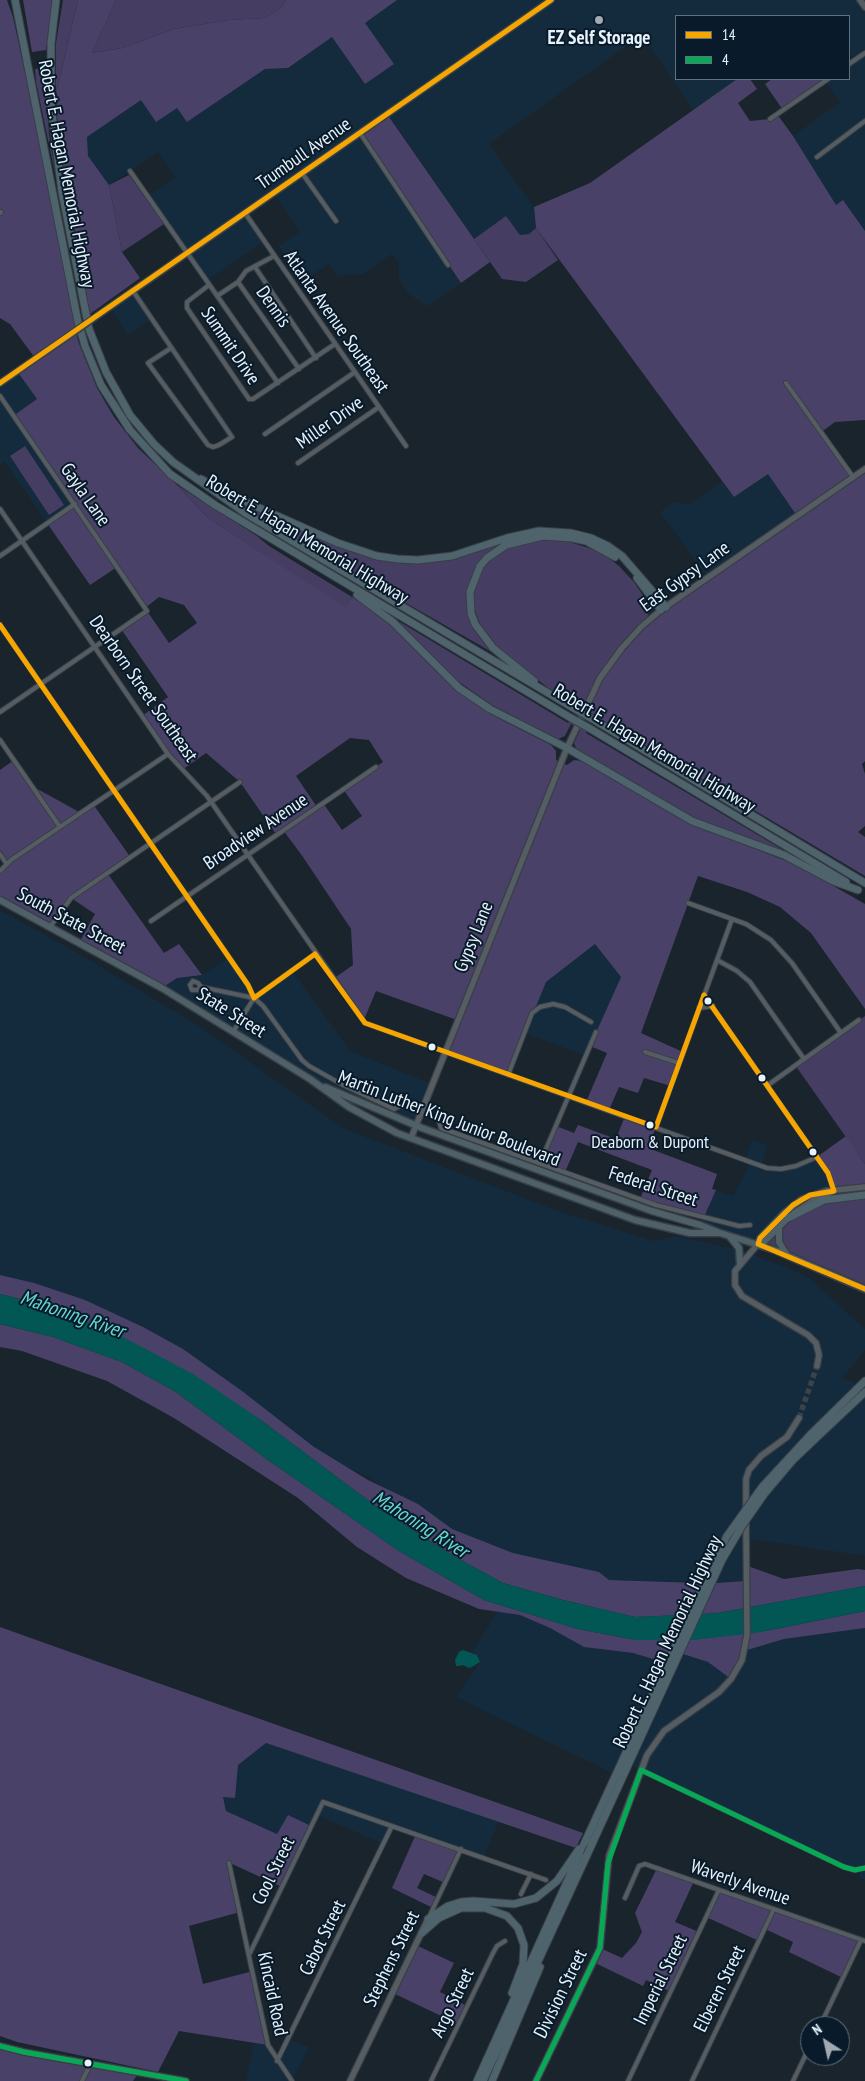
<!DOCTYPE html>
<style>
body{margin:0}
#map{position:relative;width:865px;height:2081px;overflow:hidden;background:#1a242c;font-family:"PT Sans Narrow",sans-serif}
canvas{display:block}
.legend{position:absolute;left:675px;top:15px;width:175px;height:65px;box-sizing:border-box;background:#091b2a;border:1px solid #61717e;margin:0;padding:6px 9px;list-style:none;font-size:15px;color:#e6f2fc}
.legend li{display:flex;align-items:center;gap:10px;height:25px}
.legend b{width:25px;border:1px solid #61717e}
.north{position:absolute;left:800px;top:2016px;width:50px;height:50px;box-sizing:border-box;background:#091b2a;border:1px solid #61717e;border-radius:50%;rotate:325deg;font-size:14px;font-weight:700;line-height:20px;text-align:center;color:#e6f2fc}
.north::after{content:'';display:block;margin:auto;width:18px;height:22px;background:#9faab3;clip-path:polygon(50% 0,100% 100%,50% 72%,0 100%)}
</style>
<div id="map">
<canvas width="865" height="2081"></canvas>
<ul class="legend">
<li><b style="height:6px;background:#f7a600"></b>14</li>
<li><b style="height:6px;background:#06aa56"></b>4</li>
</ul>
<div class="north">N</div>
</div>
<script>
const c = document.querySelector('canvas').getContext('2d');
c.lineJoin = 'round';
function fill(path, color) { c.fillStyle = color; c.fill(path, 'evenodd'); }
const shape = rows => new Path2D(rows.map(r => 'M' + r).join(''));
function trace(path, color, width, dash) { c.strokeStyle = color; c.lineWidth = width; c.lineCap = dash ? 'butt' : 'round'; c.setLineDash(dash || []); c.stroke(path); }
function drawText(font, color, halo, rows, align = 'center') {
  c.font = font + ' "PT Sans Narrow",sans-serif'; c.lineWidth = 4; c.setLineDash([]); c.textBaseline = 'middle'; c.strokeStyle = halo; c.fillStyle = color; for (const [text, x, y, turn = 0] of rows) {
    c.save(); c.translate(x, y); c.rotate((+turn || 0) * Math.PI / 180); c.textAlign = isNaN(turn) ? turn : align; if (halo) c.strokeText(text, 0, 0); c.fillText(text, 0, 0); c.restore();
  }
}
const built = shape([
 [397,0,865,0,865,231,843,200,836,205,793,136,840,102,825,81,828,79,849,79,849,64,855,60,849,51,849,16,676,16,676,79,737,79,693,110,642,35,489,144,534,207,536,228,529,234,520,236,506,217,474,239,388,114,448,265,461,283,427,306,409,294,399,279,399,263,392,254,363,274,338,276,329,264,303,281,279,246,300,232,273,193,245,213,264,241,207,281,148,196,175,177,158,152,109,185,88,156,87,137,141,100,177,108,187,122,265,69,288,68,332,37,365,84,365,22],
 [133,291,151,319,128,335,110,307],
 [17,371,37,399,13,416,75,504,47,523,5,462,0,465,0,383],
 [768,473,797,516,708,578,660,512,674,502,689,505,722,481,734,497],
 [0,910,83,956,202,1028,343,1128,558,1211,654,1241,676,1236,741,1250,807,1276,865,1329,865,1350,842,1378,865,1387,865,1556,750,1539,750,1581,716,1583,609,1580,599,1572,513,1553,452,1529,401,1501,369,1477,329,1459,0,1279],
 [595,944,621,977,586,1056,525,1033,546,982],
 [229,957,254,998,292,970,350,1051,432,1084,415,1125,319,1085,162,988,177,978,202,975],
 [752,1140,768,1145,762,1165,781,1169,796,1166,817,1157,828,1173,834,1191,758,1244,700,1225,716,1190,734,1196,750,1162,745,1160],
 [498,1611,520,1615,550,1628,584,1647,633,1653,663,1662,614,1774,456,1697,480,1662,477,1655,472,1653],
 [865,1628,865,1880,858,1877,862,1869,844,1867,633,1766,683,1654,708,1662,731,1679,744,1651,784,1639],
 [266,1743,499,1821,484,1857,392,1826,383,1844,317,1815,311,1826,278,1834,226,1811,223,1797,235,1797,238,1765],
 [289,2040,309,2047,292,2081,246,2081,253,2043,268,2045,277,2061]
]);
const green = shape([
 [63,0,78,0,56,94,56,43],
 [116,0,286,0,280,9,264,18,229,20,174,29,122,48,92,53],
 [45,67,49,134,56,178,36,82,35,69],
 [129,175,164,224,122,252,109,185],
 [506,216,520,235,529,234,536,228,558,260,526,282,502,279,474,239],
 [25,446,64,505,49,515,10,456],
 [177,485,257,536,269,546,352,597,346,609,207,517],
 [234,499,344,548,411,562,497,544,498,546,484,557,474,570,469,585,468,611,497,655,355,574,233,501],
 [542,539,567,541,601,552,619,566,634,582,650,606,648,616,584,709,548,688,492,643,482,630,474,608,474,590,483,567,490,559,507,548],
 [395,619,568,723,571,718,589,728,586,733,790,854,789,855,694,819,577,751,574,743,580,730,571,724,565,736,558,739,492,705,452,677,394,621],
 [865,1016,865,1164,795,1065],
 [865,1187,865,1289,758,1244,834,1191]
]);
const forest = shape([
 [0,0,7,0,13,17,45,165,78,341,97,388,114,417,138,448,177,485,207,517,346,608,352,597,360,602,392,626,437,672,468,699,500,719,551,745,556,751,556,760,567,765,574,760,582,761,693,825,797,865,865,904,865,1009,811,933,780,907,747,892,698,876,641,1033,683,1052,671,1086,644,1078,638,1093,619,1087,609,1110,586,1102,607,1053,590,1046,621,977,595,944,546,982,508,1075,444,1052,457,1020,376,991,363,1022,333,979,353,965,351,929,303,857,283,830,276,834,240,782,206,753,182,770,142,716,168,697,121,629,147,611,169,643,197,623,184,605,159,597,145,608,117,567,90,585,47,523,74,504,13,416,37,399,17,371,35,358,10,324,0,318],
 [350,738,369,740,383,762,343,789,362,816,342,830,323,803,317,807,296,776],
 [23,0,53,0,46,50,32,52],
 [78,0,116,0,92,53,122,48,174,29,229,20,264,18,280,9,286,0,397,0,365,23,394,64,365,84,332,37,288,68,265,69,187,122,177,108,156,122,141,100,87,137,88,156,109,185,122,252,140,278,90,314,65,179,58,130,56,94],
 [737,79,750,79,757,89,738,103,750,121,770,119,777,114,793,136,836,205,843,200,865,231,865,420,835,422,820,433,853,477,865,469,865,761,862,764,865,774,865,826,858,832,865,837,865,876,584,709,600,678,641,627,797,516,768,474,734,497,536,228,534,207,590,183],
 [772,79,828,79,783,110,765,84],
 [387,114,490,262,461,283,360,133],
 [14,760,32,786,81,813,93,804,131,858,108,874,164,953,179,944,202,975,177,978,162,988,79,943,95,914,71,898,50,927,0,900,0,871,6,863,0,860,0,770],
 [625,1116,656,1127,648,1148,717,1174,712,1189,716,1190,704,1217,640,1199,652,1170,578,1142,565,1172,540,1163,556,1126,574,1133,578,1125,616,1139],
 [846,1136,865,1164,865,1187,834,1191,828,1173,817,1157],
 [0,1275,34,1283,85,1300,143,1327,183,1349,242,1391,314,1447,368,1480,418,1504,452,1529,513,1553,599,1572,609,1580,700,1583,685,1615,635,1617,563,1600,503,1583,455,1557,377,1507,258,1418,51,1307,0,1294],
 [0,1324,53,1337,122,1362,176,1392,268,1460,399,1551,484,1600,578,1629,636,1640,674,1640,663,1662,633,1653,584,1647,550,1628,520,1615,479,1609,406,1578,357,1547,298,1498,174,1418,107,1381,22,1351,0,1347],
 [745,1565,784,1579,858,1569,865,1570,865,1586,718,1613,702,1614,716,1583,746,1581],
 [865,1611,865,1628,784,1639,744,1651,731,1679,708,1662,683,1654,690,1640,765,1631],
 [0,1627,56,1647,583,1833,576,1848,266,1743,238,1765,235,1798,223,1797,226,1811,277,1834,288,1815,311,1826,282,1887,230,1863,240,1912,189,1926,203,1984,253,1971,268,2045,179,2031,158,2072,17,2042,0,2036],
 [416,1834,461,1849,445,1883,424,1874,417,1888,438,1898,433,1908,392,1888],
 [657,1868,694,1881,675,1922,699,1932,671,1992,646,1980,643,1986,593,1962,600,1948,622,1958,636,1943,642,1932,635,1913],
 [719,1890,861,1940,843,1978,789,1952,793,1942,765,1929,759,1941,706,1917],
 [416,1945,454,1963,440,1992,467,2006,458,2024,393,1993],
 [0,2046,139,2072,133,2081,0,2081]
]);
const water = shape([
 [0,1294,51,1307,121,1336,193,1374,258,1418,377,1507,455,1557,503,1583,563,1600,635,1617,718,1613,865,1586,865,1611,755,1633,692,1640,636,1640,578,1629,484,1600,399,1551,268,1460,176,1392,122,1362,53,1337,0,1324],
 [463,1650,477,1655,480,1662,470,1668,462,1665,460,1666,456,1666,455,1660,459,1652]
]);
const secondaryTunnel = shape([
 [799,1418,817,1366]
]);
const street = shape([
 [849,64,865,53],
 [770,119,828,79],
 [360,133,448,265],
 [817,157,865,121],
 [130,171,278,383],
 [302,173,336,221],
 [0,213,1,212],
 [245,213,406,446],
 [255,267,316,358],
 [238,282,246,271,274,256],
 [209,285,187,302,187,308,249,399,253,399,335,344],
 [133,291,232,437,219,445,213,447,208,445,148,363,171,348],
 [217,296,238,282,299,369],
 [786,383,853,477],
 [0,396,147,611,0,712],
 [265,434,355,372],
 [298,463,379,407],
 [0,509,168,754,207,796,365,1023,767,1168,781,1169,796,1166,817,1157],
 [0,556,75,504],
 [0,625,248,985,254,998,263,1006,302,1060,309,1066,343,1085,394,1109,404,1104],
 [0,740,60,827],
 [0,854,6,863],
 [0,871,11,860,168,754],
 [688,903,746,924,771,940,792,963,841,1033],
 [151,921,376,767],
 [50,927,71,898,240,782],
 [717,960,737,971,750,982,804,1059],
 [193,981,198,983,201,987,197,990,192,990,190,985,193,981],
 [201,987,254,998],
 [704,995,828,1173,833,1190],
 [699,1008,713,1006],
 [233,1032,254,998,315,954],
 [645,1052,679,1063],
 [508,1075,532,1013,540,1007,553,1004,565,1007,591,1022],
 [768,1085,859,1020],
 [439,1121,441,1128,656,1205,739,1226,750,1225],
 [656,1127,732,919],
 [540,1163,596,1032],
 [641,1770,844,1867,855,1870,865,1868],
 [229,1863,268,2045,292,2081],
 [521,1894,531,1874],
 [625,1898,639,1866,645,1864,865,1941],
 [429,1917,461,1849],
 [250,1953,323,1802,546,1880],
 [820,2026,861,1940],
 [277,2061,392,1826],
 [82,2081,91,2063],
 [431,2081,493,1953,497,1946,505,1941],
 [628,2081,719,1890],
 [692,2081,774,1909],
 [793,2081,810,2046]
]);
const secondary = shape([
 [860,0,865,7],
 [104,311,551,0],
 [0,383,67,337],
 [411,1138,567,748,600,678,622,648,641,627,661,610,865,469],
 [794,1213,814,1200,834,1191],
 [817,1366,819,1355,816,1343,808,1335,742,1296,735,1285,735,1271,758,1244,760,1238,784,1213,802,1199,826,1191,865,1187],
 [746,1509,746,1479,749,1470,761,1456,787,1437,799,1418],
 [0,2046,24,2052,186,2081],
 [350,2081,428,1919],
 [536,2081,600,1948,609,1856,647,1755,664,1731,719,1692,731,1679,742,1660,747,1635,746,1518]
]);
const primary = shape([
 [0,900,162,988,310,1079,349,1107,397,1133,635,1220,690,1233,720,1233],
 [325,1087,422,1128,652,1211,700,1225,720,1233,775,1250,865,1289],
 [779,1227,779,1242,787,1255],
 [730,1237,739,1248,740,1264],
 [758,1244,764,1242,788,1218]
]);
const highway = shape([
 [15,0,78,322,85,346,101,385,130,430,170,474,215,505,571,718],
 [56,0,51,43,51,106,62,192,89,329,106,372,130,415,154,444,173,462,245,513,575,709],
 [201,479,226,493,338,543,377,556,398,559,418,560,452,556,507,538,539,531,571,533,591,538,608,546,622,556,666,607],
 [637,578,661,610],
 [357,595,393,622,459,688,490,709,567,748,692,821,784,855,833,881,858,890],
 [534,681,493,648,475,624,471,613,470,592,480,566,487,558,506,545,543,536,572,538,586,541,615,557],
 [589,717,865,883],
 [589,728,846,882],
 [788,1218,824,1200,865,1195],
 [810,1435,865,1381],
 [814,1440,865,1392],
 [428,1919,448,1906,461,1902,473,1901,514,1904,536,1898,557,1881,579,1849],
 [422,1933,439,1918,461,1908,485,1908,507,1916,518,1928,524,1945,523,1964,512,1993],
 [477,2081,585,1842],
 [483,2081,587,1855],
 [492,2081,540,1967]
]);
const secondaryBridge = shape([
 [67,337,104,311]
]);
const highwayBridge = shape([
 [575,709,589,717],
 [571,718,589,728],
 [585,1842,704,1583,727,1536,762,1487,810,1435],
 [587,1855,722,1560,742,1526,765,1493,793,1460,814,1440]
]);
const bus1 = shape([
 [0,383,551,0],
 [0,625,248,985,254,998],
 [315,954,365,1023,656,1127],
 [704,995,828,1173,834,1191],
 [254,998,315,954],
 [656,1127,704,995],
 [834,1191,810,1195,793,1205,760,1238,758,1244,865,1289]
]);
const bus2 = shape([
 [641,1770,844,1867,855,1870,865,1868],
 [0,2046,24,2052,186,2081],
 [536,2081,600,1948,608,1863,641,1770]
]);
const markers = [
 [599,20,5,"#9faab3"],
 [708,1001,4.5,"#e6f2fc"],
 [432,1047,4.5,"#e6f2fc"],
 [762,1078,4.5,"#e6f2fc"],
 [650,1125,4.5,"#e6f2fc"],
 [813,1152,4.5,"#e6f2fc"],
 [88,2063,4.5,"#e6f2fc"]
];
const busNames = [
 ["Deaborn & Dupont",650,1143]
];
const poiNames = [
 ["EZ Self Storage",599,39]
];
const streetNames = [
 ["Trumbull Avenue",304,154,-35],
 ["Robert E. Hagan Memorial Highway",66,174,79],
 ["Dennis",273,307,55],
 ["Atlanta Avenue Southeast",336,322,55],
 ["Summit Drive",230,346,56],
 ["Miller Drive",330,423,-35],
 ["Gayla Lane",85,495,55],
 ["Robert E. Hagan Memorial Highway",307,540,31],
 ["East Gypsy Lane",685,577,-36],
 ["Dearborn Street Southeast",143,689,55],
 ["Robert E. Hagan Memorial Highway",654,749,31],
 ["Broadview Avenue",256,832,-34],
 ["South State Street",71,921,28],
 ["Gypsy Lane",474,937,-68],
 ["State Street",231,1013,32],
 ["Martin Luther King Junior Boulevard",449,1119,21],
 ["Federal Street",653,1187,18],
 ["Robert E. Hagan Memorial Highway",668,1642,-65],
 ["Cool Street",274,1871,-64],
 ["Waverly Avenue",740,1883,19],
 ["Cabot Street",323,1938,-64],
 ["Stephens Street",392,1959,-64],
 ["Imperial Street",661,1980,-64],
 ["Elberen Street",720,1989,-64],
 ["Kincaid Road",272,1994,78],
 ["Division Street",561,1994,-64],
 ["Argo Street",453,2003,-64]
];
const waterNames = [
 ["Mahoning River",72,1315,19],
 ["Mahoning River",420,1525,32]
];
fill(built, '#132b3c');
fill(green, '#463d62');
fill(forest, '#4a4168');
fill(water, '#025755');
trace(secondaryTunnel, '#39434b', 5.5, [5.5, 3]);
trace(street, '#373f46', 6);
trace(secondary, '#373f46', 8);
trace(primary, '#373f46', 9);
trace(highway, '#373f46', 9);
trace(street, '#555c62', 4);
trace(secondary, '#555c62', 5.5);
trace(primary, '#506068', 6);
trace(highway, '#4e636b', 7);
trace(secondaryBridge, '#373f46', 8, []);
trace(highwayBridge, '#373f46', 9, []);
trace(secondaryBridge, '#555c62', 5.5);
trace(highwayBridge, '#4e636b', 7);
trace(bus1, '#f7a600', 5);
trace(bus2, '#06aa56', 5);
for (const [x, y, r, color] of markers) { const dot = new Path2D(); dot.arc(x, y, r, 0, 2 * Math.PI); c.fillStyle = color; c.fill(dot); trace(dot, '#091b2a', 2); }
drawText('18px', '#e6f2fc', '#091b2a', busNames);
drawText('bold 19px', '#e6f2fc', '#091b2a', poiNames);
drawText('19px', '#e6f2fc', '#091b2a', streetNames);
drawText('italic 20px', '#64d6d1', '#091b2a', waterNames);
</script>
